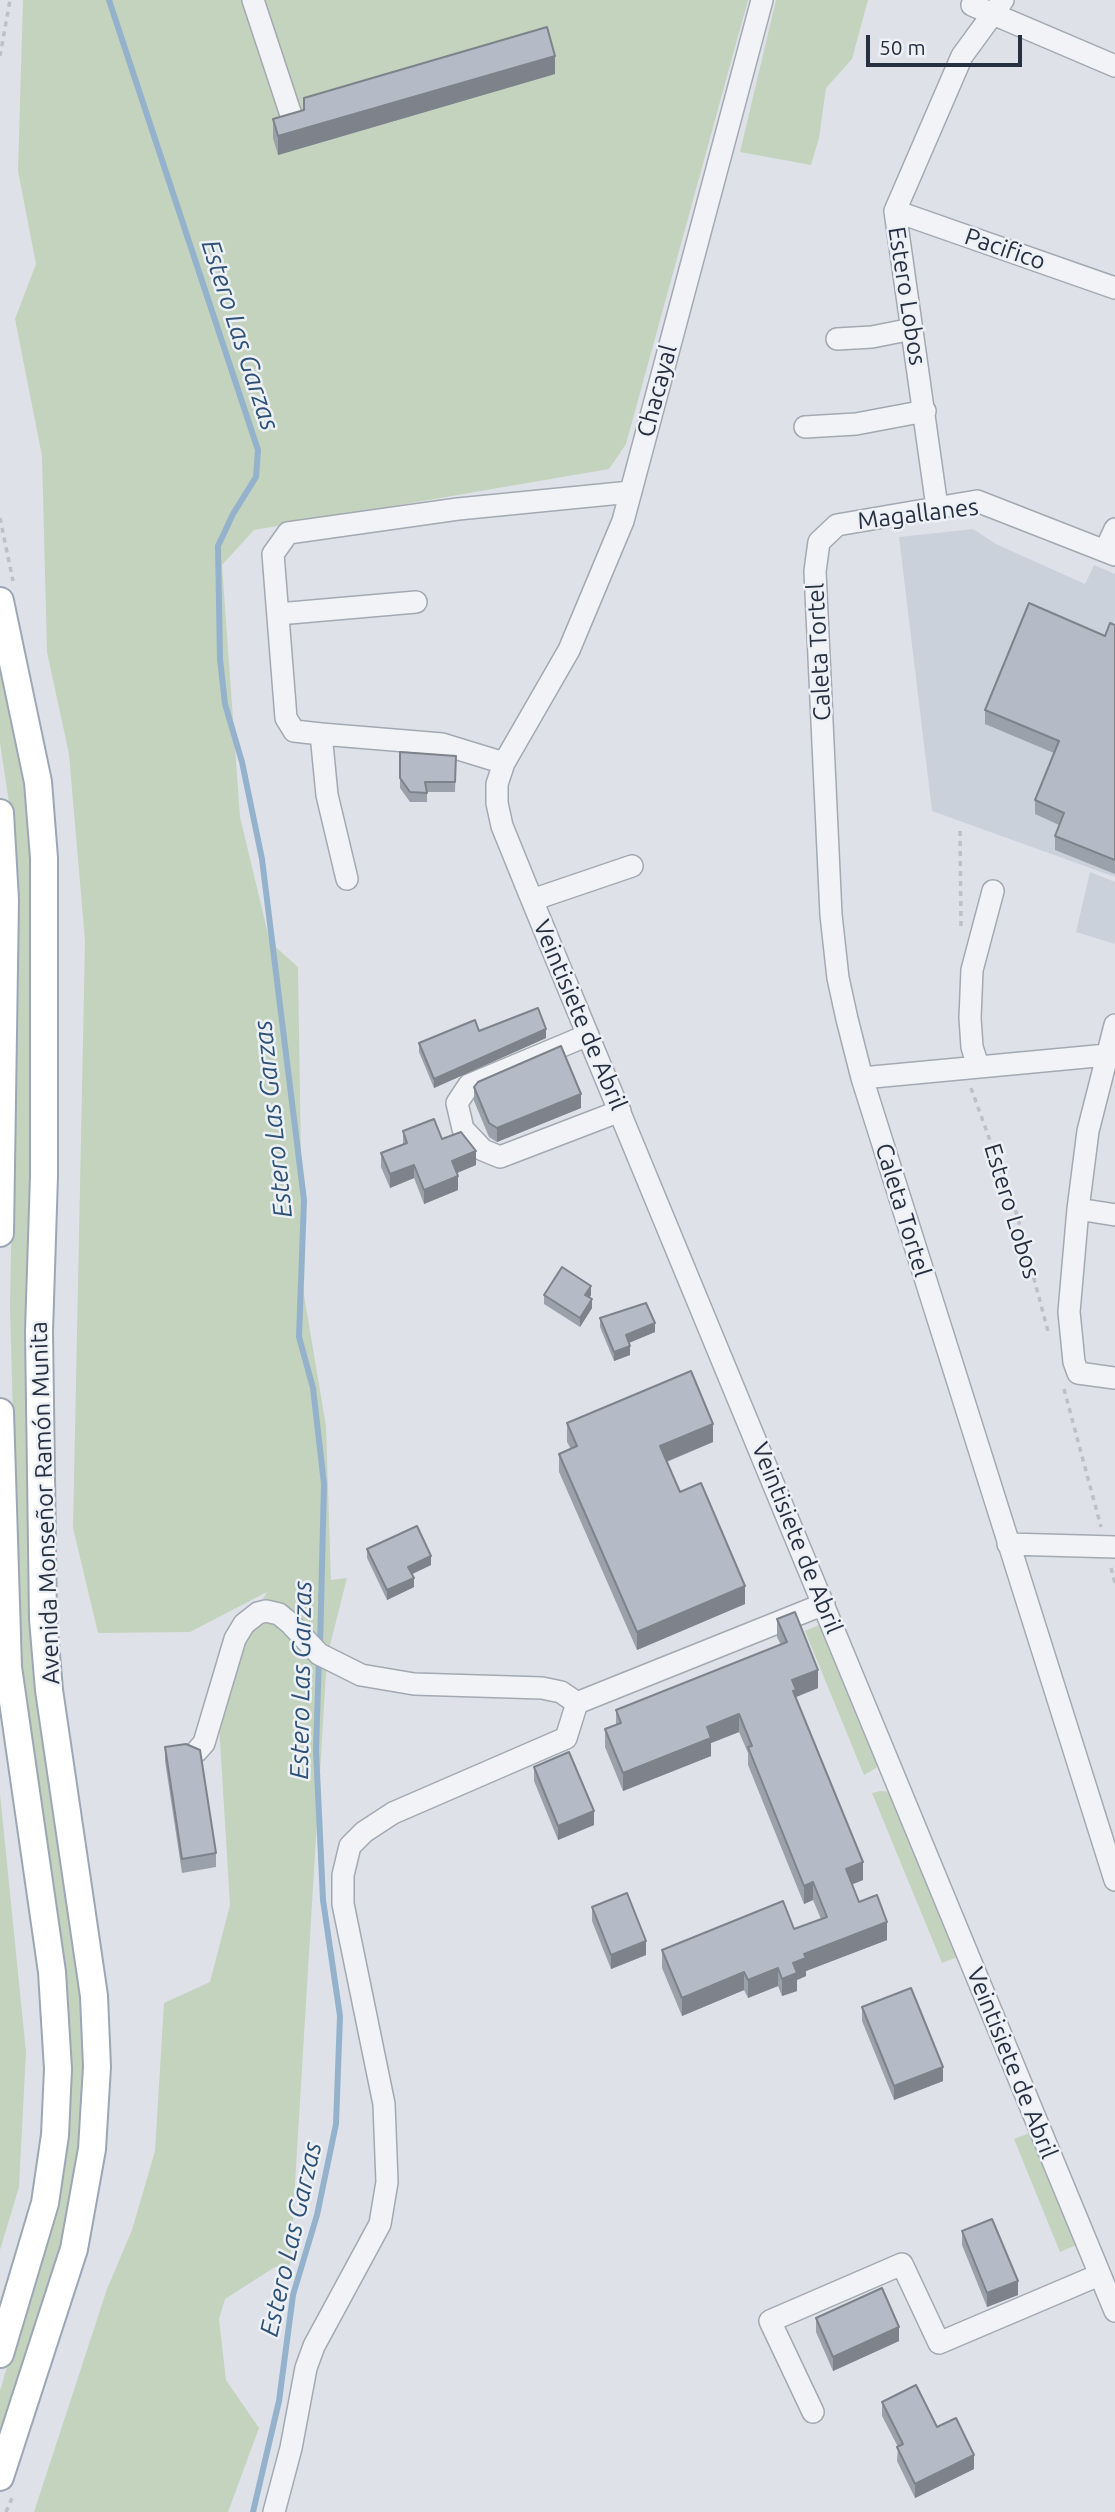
<!DOCTYPE html>
<meta charset="utf-8">
<style>
body{margin:0}
#map{position:relative;width:1115px;height:2512px;overflow:hidden;background:#dee2e8;font-family:Ubuntu,sans-serif}
canvas{display:block}
.scale{position:absolute;left:866px;top:35px;width:156px;height:32px;box-sizing:border-box;border:4px solid #263040;border-top:0;padding-left:9px;font-size:21px;line-height:24px;white-space:nowrap;color:#263040;-webkit-text-stroke:5px #edf1f6;paint-order:stroke}
</style>
<div id="map">
<canvas width="1115" height="2512"></canvas>
<div class="scale">50 m</div>
</div>
<script>
const c = document.querySelector('canvas').getContext('2d');
c.lineJoin = 'round';
function fill(path, color) { c.fillStyle = color; c.fill(path, 'evenodd'); }
const shape = rows => new Path2D(rows.map(r => 'M' + r).join(''));
function trace(path, color, width, dash) { c.strokeStyle = color; c.lineWidth = width; c.lineCap = dash ? 'butt' : 'round'; c.setLineDash(dash || []); c.stroke(path); }
function drawText(font, color, halo, rows, align = 'center') {
  c.font = font + ' Ubuntu,sans-serif'; c.lineWidth = 5; c.setLineDash([]); c.textBaseline = 'middle'; c.strokeStyle = halo; c.fillStyle = color; for (const [text, x, y, turn = 0] of rows) {
    c.save(); c.translate(x, y); c.rotate((+turn || 0) * Math.PI / 180); c.textAlign = isNaN(turn) ? turn : align; if (halo) c.strokeText(text, 0, 0); c.fillText(text, 0, 0); c.restore();
  }
}
const built = shape([
 [973,529,996,544,1085,584,1094,565,1115,574,1115,877,932,811,899,537],
 [1090,872,1115,882,1115,944,1076,932]
]);
const green = shape([
 [23,0,748,0,626,444,609,469,254,530,222,565,240,817,270,942,298,967,303,1289,326,1426,331,1580,347,1578,327,1657,290,2266,275,2267,225,2299,219,2319,226,2380,259,2428,228,2512,34,2512,107,2289,132,2230,155,2151,164,2003,210,1982,230,1905,216,1676,267,1592,190,1632,98,1633,73,1528,85,941,69,754,47,652,42,456,15,319,36,264,18,171],
 [776,0,868,0,852,59,826,88,819,138,811,165,740,152],
 [0,672,23,764,29,812,35,949,29,1299,86,2056,80,2157,59,2260,0,2447,0,2391,57,2194,20,1682,10,1307,17,898,12,823,0,743],
 [819,1625,825,1628,878,1761,876,1768,864,1775,805,1631],
 [880,1791,892,1792,960,1956,942,1963,872,1793],
 [0,1794,26,2052,19,2187,0,2250],
 [1032,2132,1079,2244,1060,2252,1014,2139]
]);
const stream = shape([
 [109,0,258,450,256,477,233,514,218,546,220,659,225,704,242,762,262,859,304,1200,299,1337,313,1388,324,1484,320,1648],
 [253,2512,279,2401,293,2295,317,2215,336,2124,340,2016,323,1900,316,1750,319,1658]
]);
const path = shape([
 [0,56,10,0],
 [0,518,13,581],
 [960,831,961,927],
 [971,1088,1017,1215,1049,1335],
 [1064,1389,1101,1527],
 [1111,1568,1115,1583],
 [6,2512,12,2498]
]);
const minor = shape([
 [253,0,291,115],
 [762,0,623,521,569,650,504,763,497,784,497,803,502,826,532,900,1115,2311],
 [972,5,1115,66],
 [895,211,1115,288],
 [837,339,872,337,912,329],
 [805,427,856,424,925,411],
 [937,507,895,211,962,56,1003,0],
 [1105,551,1115,529],
 [1115,555,977,501,837,525,819,542,815,571,831,915,838,978,847,1019,862,1078,1115,1880],
 [278,614,416,602],
 [321,734,442,744,504,763],
 [347,879,327,795,321,734,294,731,286,718,273,554,288,533,458,509,631,492],
 [532,900,632,866],
 [1115,1025,1088,1131,1078,1209,1069,1312,1074,1362,1078,1373,1115,1378],
 [588,1035,469,1085,457,1103,463,1129,483,1150,500,1157,620,1111],
 [978,1066,972,1047,970,1018,972,970,993,891],
 [862,1078,1107,1055,1115,1057],
 [1078,1209,1115,1215],
 [1008,1544,1115,1547],
 [197,1751,204,1743,235,1639,244,1624,258,1613,266,1611,279,1614,291,1624,319,1654,361,1675,414,1684,542,1688,561,1692,577,1703],
 [813,2412,770,2321,902,2264,939,2343,1099,2275],
 [274,2512,291,2448,306,2368,314,2346,380,2224,387,2182,384,2104,343,1904,343,1875,350,1846,364,1832,393,1813,566,1738,577,1703,824,1604]
]);
const major = shape([
 [0,601,38,782,44,858,44,1176,39,1331,43,1619,49,1690,94,1996,97,2067,92,2149,74,2249,0,2477],
 [0,813,5,900,0,1233],
 [0,1412,8,1667,52,1972,58,2069,55,2135,45,2203,0,2354]
]);
const wall = shape([
 [555,74,278,155,273,138,273,119,304,110],
 [1115,625,1115,874,1055,850,1055,836,1059,825,1035,814,1035,800,1054,753,985,724,985,710,1105,636],
 [400,752,456,756,455,792,427,792,427,802,410,802,400,788],
 [479,1031,546,1038,434,1088,419,1052,419,1043],
 [474,1087,581,1108,497,1142,489,1137,474,1101],
 [403,1131,442,1139,476,1165,457,1173,458,1190,424,1204,414,1178,390,1188,381,1167,381,1153,403,1144],
 [544,1295,591,1295,590,1297,592,1308,580,1327,544,1304],
 [600,1318,655,1332,629,1343,630,1355,614,1361,600,1327],
 [567,1423,713,1442,667,1462,680,1492,745,1604,637,1650,559,1472,559,1454,571,1449,567,1442],
 [367,1549,431,1565,412,1574,414,1587,387,1600,367,1558],
 [777,1619,818,1688,796,1697,796,1698,863,1880,852,1884,859,1902,887,1940,806,1971,806,1976,797,1980,797,1991,782,1996,778,1986,748,1998,744,1990,682,2016,662,1968,662,1950,794,1929,821,1919,813,1900,804,1904,748,1765,748,1753,739,1732,711,1743,711,1756,623,1791,605,1747,605,1729,616,1725,616,1710,781,1645,777,1637],
 [165,1747,216,1853,216,1867,182,1873,165,1761],
 [534,1767,594,1825,558,1840,534,1781],
 [592,1907,646,1955,611,1969,592,1921],
 [862,2007,943,2081,894,2100,862,2021],
 [962,2231,1018,2295,987,2307,962,2245],
 [816,2318,899,2341,833,2371,816,2332],
 [882,2402,937,2427,974,2469,915,2498,897,2461,898,2447,882,2416]
]);
const shadedWall = shape([
 [555,56,555,74,278,155,278,136],
 [546,1029,546,1038,434,1088,434,1079],
 [581,1094,581,1108,497,1142,497,1128],
 [476,1151,476,1165,452,1175,452,1161],
 [414,1165,414,1178,390,1188,390,1174],
 [458,1176,458,1190,424,1204,424,1190],
 [591,1286,591,1295,585,1304,585,1295],
 [592,1299,592,1308,580,1327,580,1318],
 [655,1323,655,1332,626,1344,626,1335],
 [630,1346,630,1355,614,1361,614,1352],
 [713,1424,713,1442,660,1464,660,1446],
 [431,1556,431,1565,408,1576,408,1567],
 [414,1578,414,1587,387,1600,387,1590],
 [745,1586,745,1604,637,1650,637,1632],
 [818,1670,818,1688,796,1697,796,1708,792,1680],
 [739,1714,739,1732,711,1743,711,1756,623,1791,623,1773,707,1727],
 [594,1811,594,1825,558,1840,558,1826],
 [863,1862,863,1880,846,1887,846,1869],
 [813,1882,813,1900,804,1904,804,1886],
 [887,1922,887,1940,806,1971,806,1976,797,1980,797,1991,782,1996,782,1979,793,1963,804,1954],
 [646,1941,646,1955,611,1969,611,1955],
 [778,1968,778,1986,748,1998,748,1980],
 [744,1972,744,1990,682,2016,682,1998],
 [943,2067,943,2081,894,2100,894,2086],
 [1018,2281,1018,2295,987,2307,987,2293],
 [899,2327,899,2341,833,2371,833,2357],
 [974,2455,974,2469,915,2498,915,2484]
]);
const building = shape([
 [547,27,555,56,278,136,273,119,304,110,304,98,547,27],
 [1029,603,1105,636,1110,623,1115,625,1115,860,1055,836,1064,813,1035,800,1059,741,985,710,1029,603],
 [400,752,456,756,455,782,425,782,427,793,410,792,400,778,400,752],
 [538,1008,546,1029,434,1079,419,1043,475,1020,479,1031,538,1008],
 [561,1046,581,1094,497,1128,489,1123,474,1087,478,1082,561,1046],
 [434,1119,442,1139,461,1132,476,1151,452,1161,458,1176,424,1190,414,1165,390,1174,381,1153,407,1143,403,1131,434,1119],
 [562,1267,591,1286,585,1295,592,1299,580,1318,544,1295,562,1267],
 [646,1303,655,1323,626,1335,630,1346,614,1352,600,1318,646,1303],
 [691,1371,713,1424,660,1446,680,1492,701,1483,745,1586,637,1632,559,1454,577,1446,567,1423,691,1371],
 [417,1526,431,1556,408,1567,414,1578,387,1590,367,1549,417,1526],
 [795,1612,818,1670,792,1680,796,1690,793,1691,863,1862,846,1869,859,1902,877,1895,887,1922,804,1954,806,1958,793,1963,797,1973,782,1979,778,1968,748,1980,744,1972,682,1998,662,1950,783,1901,794,1929,827,1917,813,1882,804,1886,748,1747,752,1746,739,1714,707,1727,711,1738,623,1773,605,1729,621,1723,616,1710,787,1642,777,1619,795,1612],
 [186,1744,200,1750,216,1853,182,1859,165,1747,186,1744],
 [569,1752,594,1811,558,1826,534,1767,569,1752],
 [627,1893,646,1941,611,1955,592,1907,627,1893],
 [911,1988,943,2067,894,2086,862,2007,911,1988],
 [992,2219,1018,2281,987,2293,962,2231,992,2219],
 [882,2288,899,2327,833,2357,816,2318,882,2288],
 [916,2385,937,2427,956,2418,974,2455,915,2484,897,2447,903,2444,882,2402,916,2385]
]);
const streetNames = [
 ["Pacifico",1005,249,19],
 ["Estero Lobos",907,296,81],
 ["Chacayal",657,391,-75],
 ["Magallanes",918,514,-7],
 ["Caleta Tortel",819,652,-93],
 ["Veintisiete de Abril",580,1015,67],
 ["Caleta Tortel",903,1210,73],
 ["Estero Lobos",1012,1211,73],
 ["Avenida Monseñor Ramón Munita",45,1503,-92],
 ["Veintisiete de Abril",797,1538,68],
 ["Veintisiete de Abril",1012,2063,68]
];
const waterNames = [
 ["Estero Las Garzas",240,335,72],
 ["Estero Las Garzas",273,1119,-96],
 ["Estero Las Garzas",301,1680,-89],
 ["Estero Las Garzas",291,2239,-77]
];
fill(built, '#cbd1db');
fill(green, '#c4d3be');
trace(stream, '#95b2cc', 6);
trace(minor, '#a3a9b2', 24);
trace(major, '#9ca7b5', 30);
trace(path, '#bcc0c7', 3.5, [5, 5]);
trace(minor, '#f1f3f6', 21);
trace(major, '#fff', 26);
fill(wall, '#9ba1aa');
fill(shadedWall, '#7e838b');
fill(building, '#b4bbc6');
trace(building, '#7e838b', 2);
drawText('24px', '#263040', '#edf1f6', streetNames);
drawText('italic 26px', '#2d5177', '#edf1f6', waterNames);
</script>
